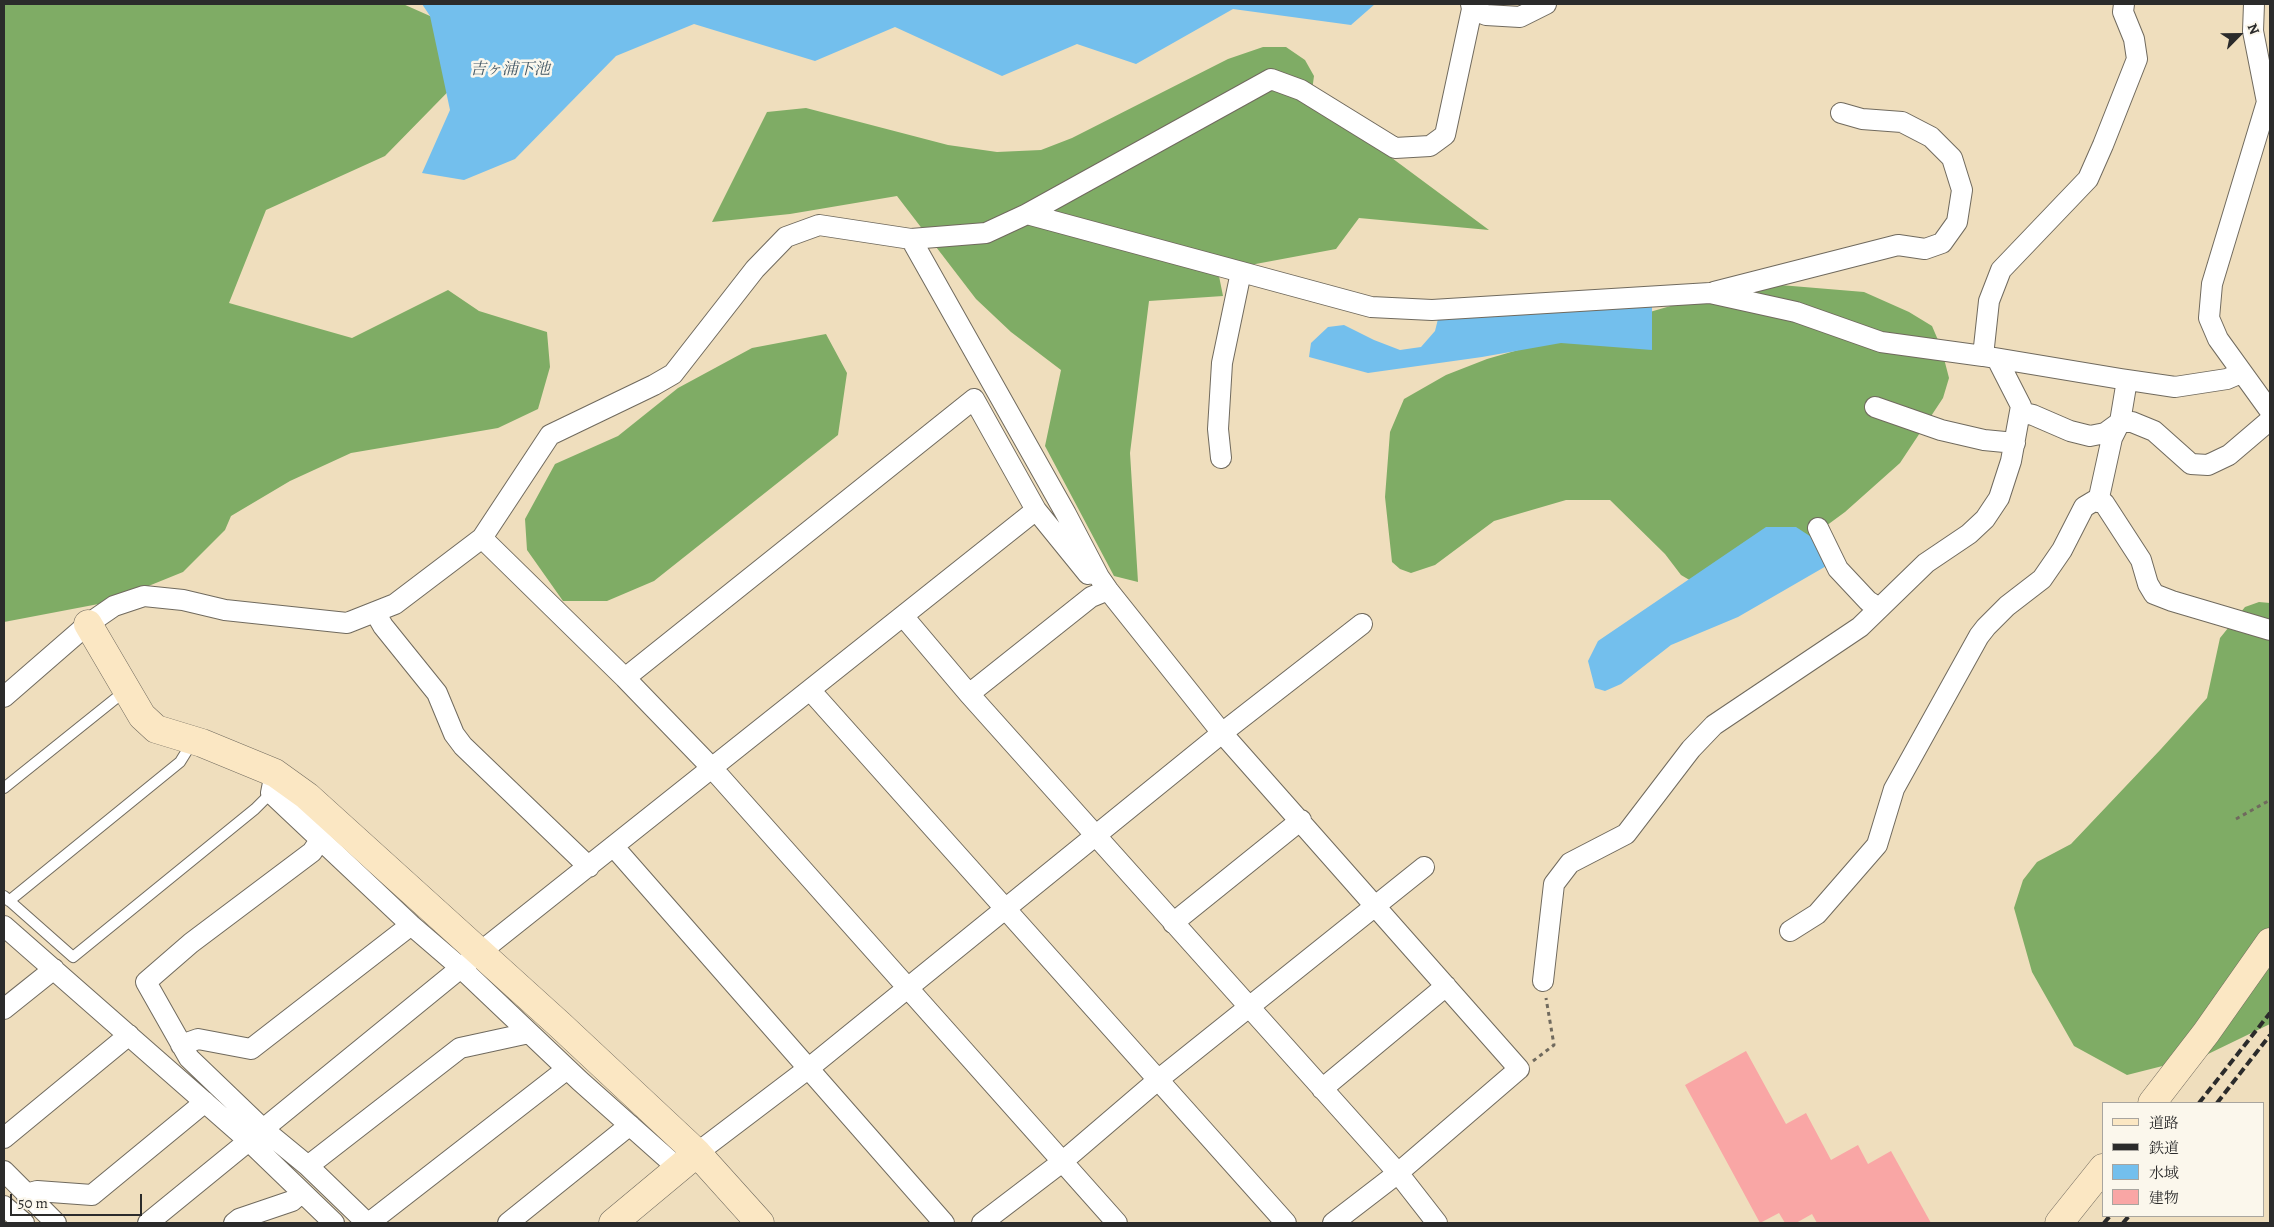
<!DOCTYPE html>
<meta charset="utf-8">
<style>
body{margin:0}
#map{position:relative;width:2274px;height:1227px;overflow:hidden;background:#efdebd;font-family:Alegreya,"Noto Serif JP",serif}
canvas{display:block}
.frame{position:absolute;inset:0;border:5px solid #2b2b2b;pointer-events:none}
.legend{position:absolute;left:2102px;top:1102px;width:162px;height:115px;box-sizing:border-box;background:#fbf7ec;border:1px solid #a8a59f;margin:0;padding:6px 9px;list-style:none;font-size:15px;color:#2b2b2b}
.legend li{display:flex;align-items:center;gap:10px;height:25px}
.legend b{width:25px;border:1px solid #a8a59f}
.north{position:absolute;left:2214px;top:10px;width:50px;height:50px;-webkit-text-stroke:4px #fbf7ec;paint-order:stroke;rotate:67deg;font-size:14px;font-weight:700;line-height:20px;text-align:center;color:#2b2b2b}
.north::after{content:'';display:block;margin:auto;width:18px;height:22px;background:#2b2b2b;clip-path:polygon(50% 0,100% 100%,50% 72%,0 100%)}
.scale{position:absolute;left:10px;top:1194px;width:132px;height:22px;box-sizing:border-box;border:2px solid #2b2b2b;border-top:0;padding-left:6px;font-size:15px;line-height:18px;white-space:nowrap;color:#2b2b2b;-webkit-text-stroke:4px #fbf7ec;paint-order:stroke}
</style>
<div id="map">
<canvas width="2274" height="1227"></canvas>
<div class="frame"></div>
<ul class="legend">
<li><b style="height:6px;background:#fbe7c3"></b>道路</li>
<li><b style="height:6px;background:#2b2b2b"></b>鉄道</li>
<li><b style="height:14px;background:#73bfed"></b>水域</li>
<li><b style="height:14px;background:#f9a6a5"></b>建物</li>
</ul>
<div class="north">N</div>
<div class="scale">50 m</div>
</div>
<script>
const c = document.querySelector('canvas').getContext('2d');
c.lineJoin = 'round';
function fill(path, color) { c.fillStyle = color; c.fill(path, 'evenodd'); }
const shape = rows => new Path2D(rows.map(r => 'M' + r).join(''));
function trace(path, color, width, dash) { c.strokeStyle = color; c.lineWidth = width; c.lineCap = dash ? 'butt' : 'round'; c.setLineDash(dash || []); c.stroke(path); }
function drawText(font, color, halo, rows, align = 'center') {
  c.font = font + ' Alegreya,"Noto Serif JP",serif'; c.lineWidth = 5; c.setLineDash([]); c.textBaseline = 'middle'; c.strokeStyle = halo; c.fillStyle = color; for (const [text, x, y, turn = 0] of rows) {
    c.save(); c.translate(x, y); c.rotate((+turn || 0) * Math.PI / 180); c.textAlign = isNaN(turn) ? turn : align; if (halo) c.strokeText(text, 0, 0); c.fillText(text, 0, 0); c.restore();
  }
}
const forest = shape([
 [4,4,403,4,430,16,479,60,385,156,266,210,229,303,352,338,448,290,479,311,547,332,550,367,538,409,498,428,351,453,290,481,231,516,225,530,183,572,109,602,4,622],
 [1263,47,1286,47,1305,60,1314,76,1311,98,1489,230,1359,218,1336,249,1218,271,1223,296,1149,301,1130,453,1138,582,1114,576,1045,446,1061,370,1011,332,976,299,897,196,790,214,712,222,767,112,806,108,948,145,997,152,1041,150,1072,138,1228,59],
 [1780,285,1864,292,1909,312,1932,326,1941,347,1949,378,1943,398,1900,463,1845,512,1796,548,1708,591,1681,575,1665,554,1610,500,1566,500,1494,521,1435,565,1411,573,1400,569,1392,562,1385,497,1390,432,1404,399,1446,375,1487,359,1681,303],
 [826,334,847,373,838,435,654,581,607,601,563,601,527,550,525,519,555,464,618,436,678,388,752,348],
 [2259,602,2270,603,2270,1024,2206,1055,2127,1075,2074,1046,2032,972,2014,908,2023,880,2037,862,2071,844,2161,749,2207,698,2220,638,2245,607]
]);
const water = shape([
 [422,4,1375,4,1351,25,1233,9,1136,64,1077,44,1002,76,895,27,815,61,694,24,616,56,515,159,464,180,422,173,450,110,430,16],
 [1652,306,1652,350,1561,343,1482,357,1368,373,1309,357,1311,343,1328,327,1344,325,1374,340,1400,350,1421,347,1435,331,1438,319],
 [1766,527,1796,527,1816,540,1828,565,1738,617,1671,645,1621,684,1605,691,1595,688,1588,661,1598,641]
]);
const building = shape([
 [1746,1051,1786,1124,1806,1113,1831,1160,1858,1145,1868,1164,1891,1151,1931,1223,1817,1223,1812,1214,1796,1223,1785,1223,1779,1213,1760,1223,1685,1085]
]);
const path = shape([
 [2236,819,2270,800],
 [1533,1061,1554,1045,1546,998]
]);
const lane = shape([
 [4,788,125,691],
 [4,896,73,957,255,809,271,793],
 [9,901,180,762,193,741]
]);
const street = shape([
 [2254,4,2253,31,2267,102,2212,284,2209,318,2218,339,2270,411],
 [1472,9,1486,15,1520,17,1546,4],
 [1027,214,1371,307,1432,310,1710,293,1796,312,1881,342,1983,356,2121,379,2175,387,2227,379,2241,373],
 [911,239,1066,514,1099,577,1108,590,1222,733,1519,1069,1398,1173,1333,1223],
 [1714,292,1898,245,1925,249,1942,243,1957,222,1962,190,1952,158,1931,137,1902,122,1862,119,1841,113],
 [1983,356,1989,301,2001,270,2088,179,2103,145,2137,59,2134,39,2123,12,2124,4],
 [1875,407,1941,430,1984,440,2015,443],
 [2020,412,2033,415,2070,431,2090,436,2105,433,2120,422,2132,422,2154,431,2191,464,2208,465,2229,455,2270,420],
 [1221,458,1218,429,1222,363,1241,272],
 [2098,502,2112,438,2120,422,2127,380],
 [1818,528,1838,569,1868,601,1879,608],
 [482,538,625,678,712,768,1117,1223],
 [375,612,383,626,437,693,454,734,463,746,589,867],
 [903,616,969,694,1398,1173,1437,1223],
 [625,678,974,399,1036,510,1088,574],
 [810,690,1286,1223],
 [969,694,1091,597,1108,590],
 [4,697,88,624,114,606,144,596,183,600,225,610,347,623,395,604,482,538,550,435,654,385,673,374,755,269,786,237,819,225,911,239,986,233,1027,214,1271,79,1301,90,1395,148,1430,146,1445,135,1472,9,1471,4],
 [275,773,271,793,411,925,461,968,580,1081,679,1169],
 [320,840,312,852,191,943,146,982,189,1058,263,1129,308,1166,367,1223],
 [614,847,944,1223],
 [1173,923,1301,820],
 [4,926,249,1141,334,1223],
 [1790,931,1817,914,1877,845,1894,789,1979,636,1986,627,2007,606,2042,579,2062,550,2084,507,2094,501,2104,503,2141,560,2148,584,2154,594,2172,601,2270,630],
 [1543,981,1554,884,1570,863,1626,834,1691,749,1714,725,1860,627,1926,563,1969,534,1985,519,1999,498,2011,461,2021,406,1997,359],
 [4,1009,54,969],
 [181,1045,198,1039,251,1049,411,925],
 [1322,1089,1446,986],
 [4,1138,129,1035],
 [697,1153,809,1068,1222,733,1362,624],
 [308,1166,460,1048,529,1033],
 [4,1171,56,1223],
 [26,1194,37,1191,92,1195,205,1102],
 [4,1206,24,1223],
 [148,1223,479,953,1036,510],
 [234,1223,239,1219,292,1201,302,1192],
 [369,1223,567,1069],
 [508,1223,630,1125],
 [982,1223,1062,1162,1159,1079,1424,867]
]);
const secondary = shape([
 [88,624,142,716,156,729,202,743,275,773,307,796,560,1025,697,1153,760,1223],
 [2152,1103,2206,1033,2270,942],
 [613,1223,697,1153],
 [2059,1223,2103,1168]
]);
const rail = shape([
 [2199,1103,2270,1013],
 [2217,1103,2270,1035],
 [2104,1223,2110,1216],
 [2123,1223,2129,1216]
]);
const waterNames = [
 ["吉ヶ浦下池",510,70]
];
fill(forest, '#7fac65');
fill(water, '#73bfed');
fill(building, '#f9a6a5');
trace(lane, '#706a5e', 12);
trace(street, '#706a5e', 22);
trace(secondary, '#706a5e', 29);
trace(path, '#706a5e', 3, [4, 4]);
trace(lane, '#fff', 10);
trace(street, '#fff', 20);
trace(secondary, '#fbe7c3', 28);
trace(rail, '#2b2b2b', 4, [8, 4]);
drawText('italic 16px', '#415765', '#fbf7ec', waterNames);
</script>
